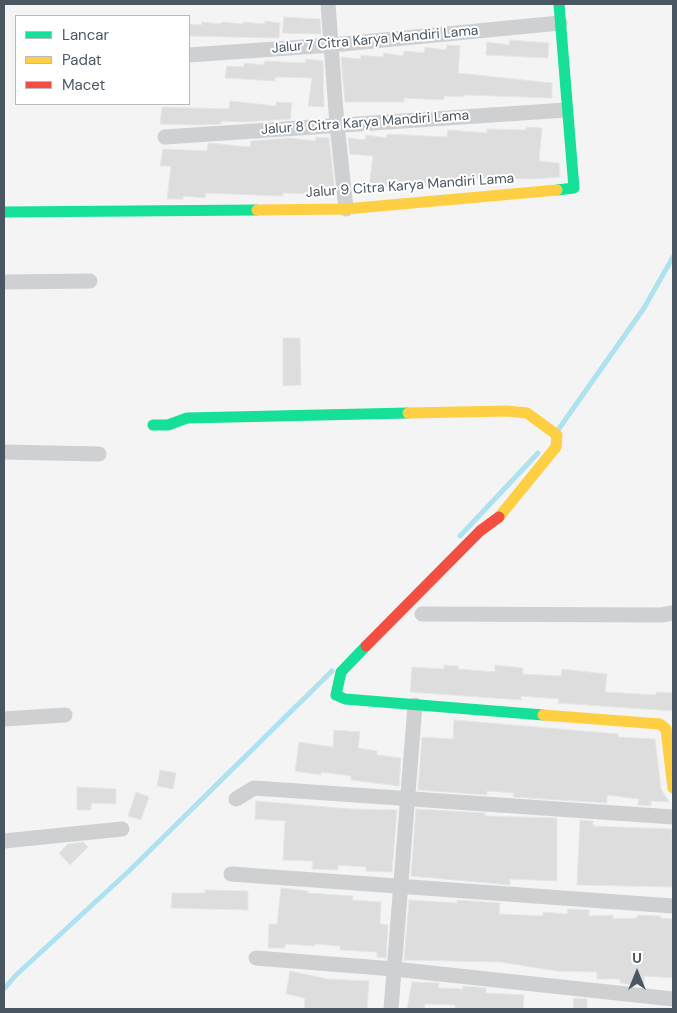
<!DOCTYPE html>
<style>
body{margin:0}
#map{position:relative;width:677px;height:1013px;overflow:hidden;background:#f4f4f4;font-family:"DM Sans",sans-serif}
canvas{display:block}
.frame{position:absolute;inset:0;border:5px solid #4a5661;pointer-events:none}
.legend{position:absolute;left:15px;top:15px;width:175px;height:90px;box-sizing:border-box;background:#fff;border:1px solid #b7bbc0;margin:0;padding:6px 9px;list-style:none;font-size:15px;color:#4a5661}
.legend li{display:flex;align-items:center;gap:10px;height:25px}
.legend b{width:25px;border:1px solid #b7bbc0}
.north{position:absolute;left:612px;top:948px;width:50px;height:50px;-webkit-text-stroke:4px #fff;paint-order:stroke;rotate:0deg;font-size:14px;font-weight:700;line-height:20px;text-align:center;color:#4a5661}
.north::after{content:'';display:block;margin:auto;width:18px;height:22px;background:#4a5661;clip-path:polygon(50% 0,100% 100%,50% 72%,0 100%)}
</style>
<div id="map">
<canvas width="677" height="1013"></canvas>
<div class="frame"></div>
<ul class="legend">
<li><b style="height:6px;background:#16e098"></b>Lancar</li>
<li><b style="height:6px;background:#ffcf43"></b>Padat</li>
<li><b style="height:6px;background:#f24e42"></b>Macet</li>
</ul>
<div class="north">U</div>
</div>
<script>
const c = document.querySelector('canvas').getContext('2d');
c.lineJoin = 'round';
const shape = rows => new Path2D(rows.map(r => 'M' + r).join(''));
function trace(path, color, width, dash) { c.strokeStyle = color; c.lineWidth = width; c.lineCap = dash ? 'butt' : 'round'; c.setLineDash(dash || []); c.stroke(path); }
function fill(path, color) { c.fillStyle = color; c.fill(path, 'evenodd'); }
function drawText(font, color, halo, rows, align = 'center') {
  c.font = font + ' "DM Sans",sans-serif'; c.lineWidth = 4; c.setLineDash([]); c.textBaseline = 'middle'; c.strokeStyle = halo; c.fillStyle = color; for (const [text, x, y, turn = 0] of rows) {
    c.save(); c.translate(x, y); c.rotate((+turn || 0) * Math.PI / 180); c.textAlign = isNaN(turn) ? turn : align; if (halo) c.strokeText(text, 0, 0); c.fillText(text, 0, 0); c.restore();
  }
}
const stream = shape([
 [558,430,644,308,673,257],
 [460,536,538,453],
 [4,989,15,976,129,871,332,671]
]);
const building = shape([
 [284,17,320,19,321,34,282,33,284,17],
 [265,21,280,23,279,38,189,36,189,24,201,25,202,22,221,24,221,22,243,24,243,22,265,24,265,21],
 [510,40,549,43,548,58,486,55,487,42,509,45,510,40],
 [447,45,460,46,458,73,552,83,552,98,464,95,464,97,444,96,444,100,404,98,404,102,345,102,341,57,361,59,361,55,383,57,384,53,403,56,404,51,424,53,425,47,446,50,447,45],
 [306,59,323,61,324,107,308,106,312,78,279,77,275,78,275,81,225,78,227,66,244,67,244,63,264,65,265,61,305,63,306,59],
 [230,101,276,106,276,102,292,103,290,119,243,122,221,121,221,124,202,125,160,124,162,107,229,109,230,101],
 [526,127,542,128,539,161,559,163,560,177,535,179,472,178,472,181,451,180,451,184,431,183,430,186,410,184,410,187,386,186,385,189,369,188,373,156,350,154,348,138,365,140,366,135,387,138,387,134,447,137,448,130,487,133,487,129,526,130,526,127],
 [316,137,329,138,335,191,322,190,322,194,283,193,283,196,206,193,205,198,183,196,183,199,167,199,171,166,160,166,163,149,207,151,208,144,210,143,250,147,251,141,289,138,315,141,316,137],
 [283,338,300,338,301,385,283,386,283,338],
 [444,665,458,666,458,669,495,672,495,665,523,668,523,674,561,676,562,669,607,674,605,692,656,695,656,692,673,693,673,711,558,703,559,699,521,696,521,700,410,692,412,667,444,669,444,665],
 [454,720,618,734,618,737,655,739,661,789,669,802,651,801,651,806,638,805,639,799,607,795,607,803,513,797,514,793,487,791,487,795,418,790,422,737,453,739,454,720],
 [334,730,360,732,358,748,377,751,377,755,401,758,399,786,351,780,351,776,321,772,321,775,295,771,299,742,333,747,334,730],
 [160,770,176,773,173,789,157,786,160,770],
 [77,787,116,789,116,804,91,803,91,810,77,810,77,787],
 [136,792,149,797,141,820,128,816,136,792],
 [256,801,351,809,397,810,392,872,366,871,366,867,338,865,338,870,312,869,313,861,283,860,285,821,255,819,256,801],
 [416,809,485,813,485,816,557,818,557,881,510,879,510,885,411,876,416,809],
 [580,820,593,821,593,826,672,829,673,887,577,885,580,820],
 [83,842,88,847,70,865,59,853,68,844,83,842],
 [281,888,308,891,307,893,353,896,352,900,381,902,380,924,388,925,386,958,377,957,377,952,340,950,340,946,315,944,315,946,285,944,285,948,268,948,269,924,277,924,281,888],
 [205,890,248,891,248,910,171,908,172,893,205,893,205,890],
 [409,900,457,903,457,900,500,903,499,914,543,916,543,912,567,914,568,909,589,910,589,916,613,915,613,919,637,918,637,915,661,916,660,918,673,919,673,978,644,976,644,985,633,985,620,983,620,979,597,979,597,972,557,971,500,962,404,960,409,900],
 [290,971,327,979,369,981,367,1009,304,1009,305,998,286,994,290,971],
 [412,982,439,983,438,988,463,989,463,986,486,988,486,993,524,995,523,1009,455,1009,455,1005,425,1004,424,1009,407,1009,412,982],
 [574,998,587,999,587,1009,573,1009,574,998]
]);
const street = shape([
 [328,4,337,125,346,209],
 [189,55,332,45,560,23],
 [165,137,566,110],
 [4,282,90,281],
 [4,452,99,454],
 [422,614,661,615,673,613],
 [4,719,65,715],
 [236,799,254,788,673,817],
 [4,841,122,829],
 [231,874,673,906],
 [256,958,394,969,673,999],
 [391,1009,415,705]
]);
const fast = shape([
 [557,190,574,188,559,4],
 [4,212,257,210],
 [153,425,168,425,187,418,408,413],
 [366,646,341,672,336,695,345,699,543,715]
]);
const slow = shape([
 [257,210,346,209,557,190],
 [408,413,507,411,527,413,557,435,556,447,499,517],
 [543,715,660,724,666,729,673,788]
]);
const jam = shape([
 [366,646,480,531,499,517]
]);
const streetNames = [
 ["Jalur 7 Citra Karya Mandiri Lama",375,40,-5],
 ["Jalur 8 Citra Karya Mandiri Lama",365,123,-4],
 ["Jalur 9 Citra Karya Mandiri Lama",410,186,-4]
];
trace(stream, '#aee2f0', 5);
fill(building, '#ddddde');
trace(building, '#e5e6e7', 1);
trace(street, '#ced0d2', 15);
trace(fast, '#16e098', 11);
trace(slow, '#ffcf43', 11);
trace(jam, '#f24e42', 11);
drawText('14px', '#4a5661', '#fff', streetNames);
</script>
